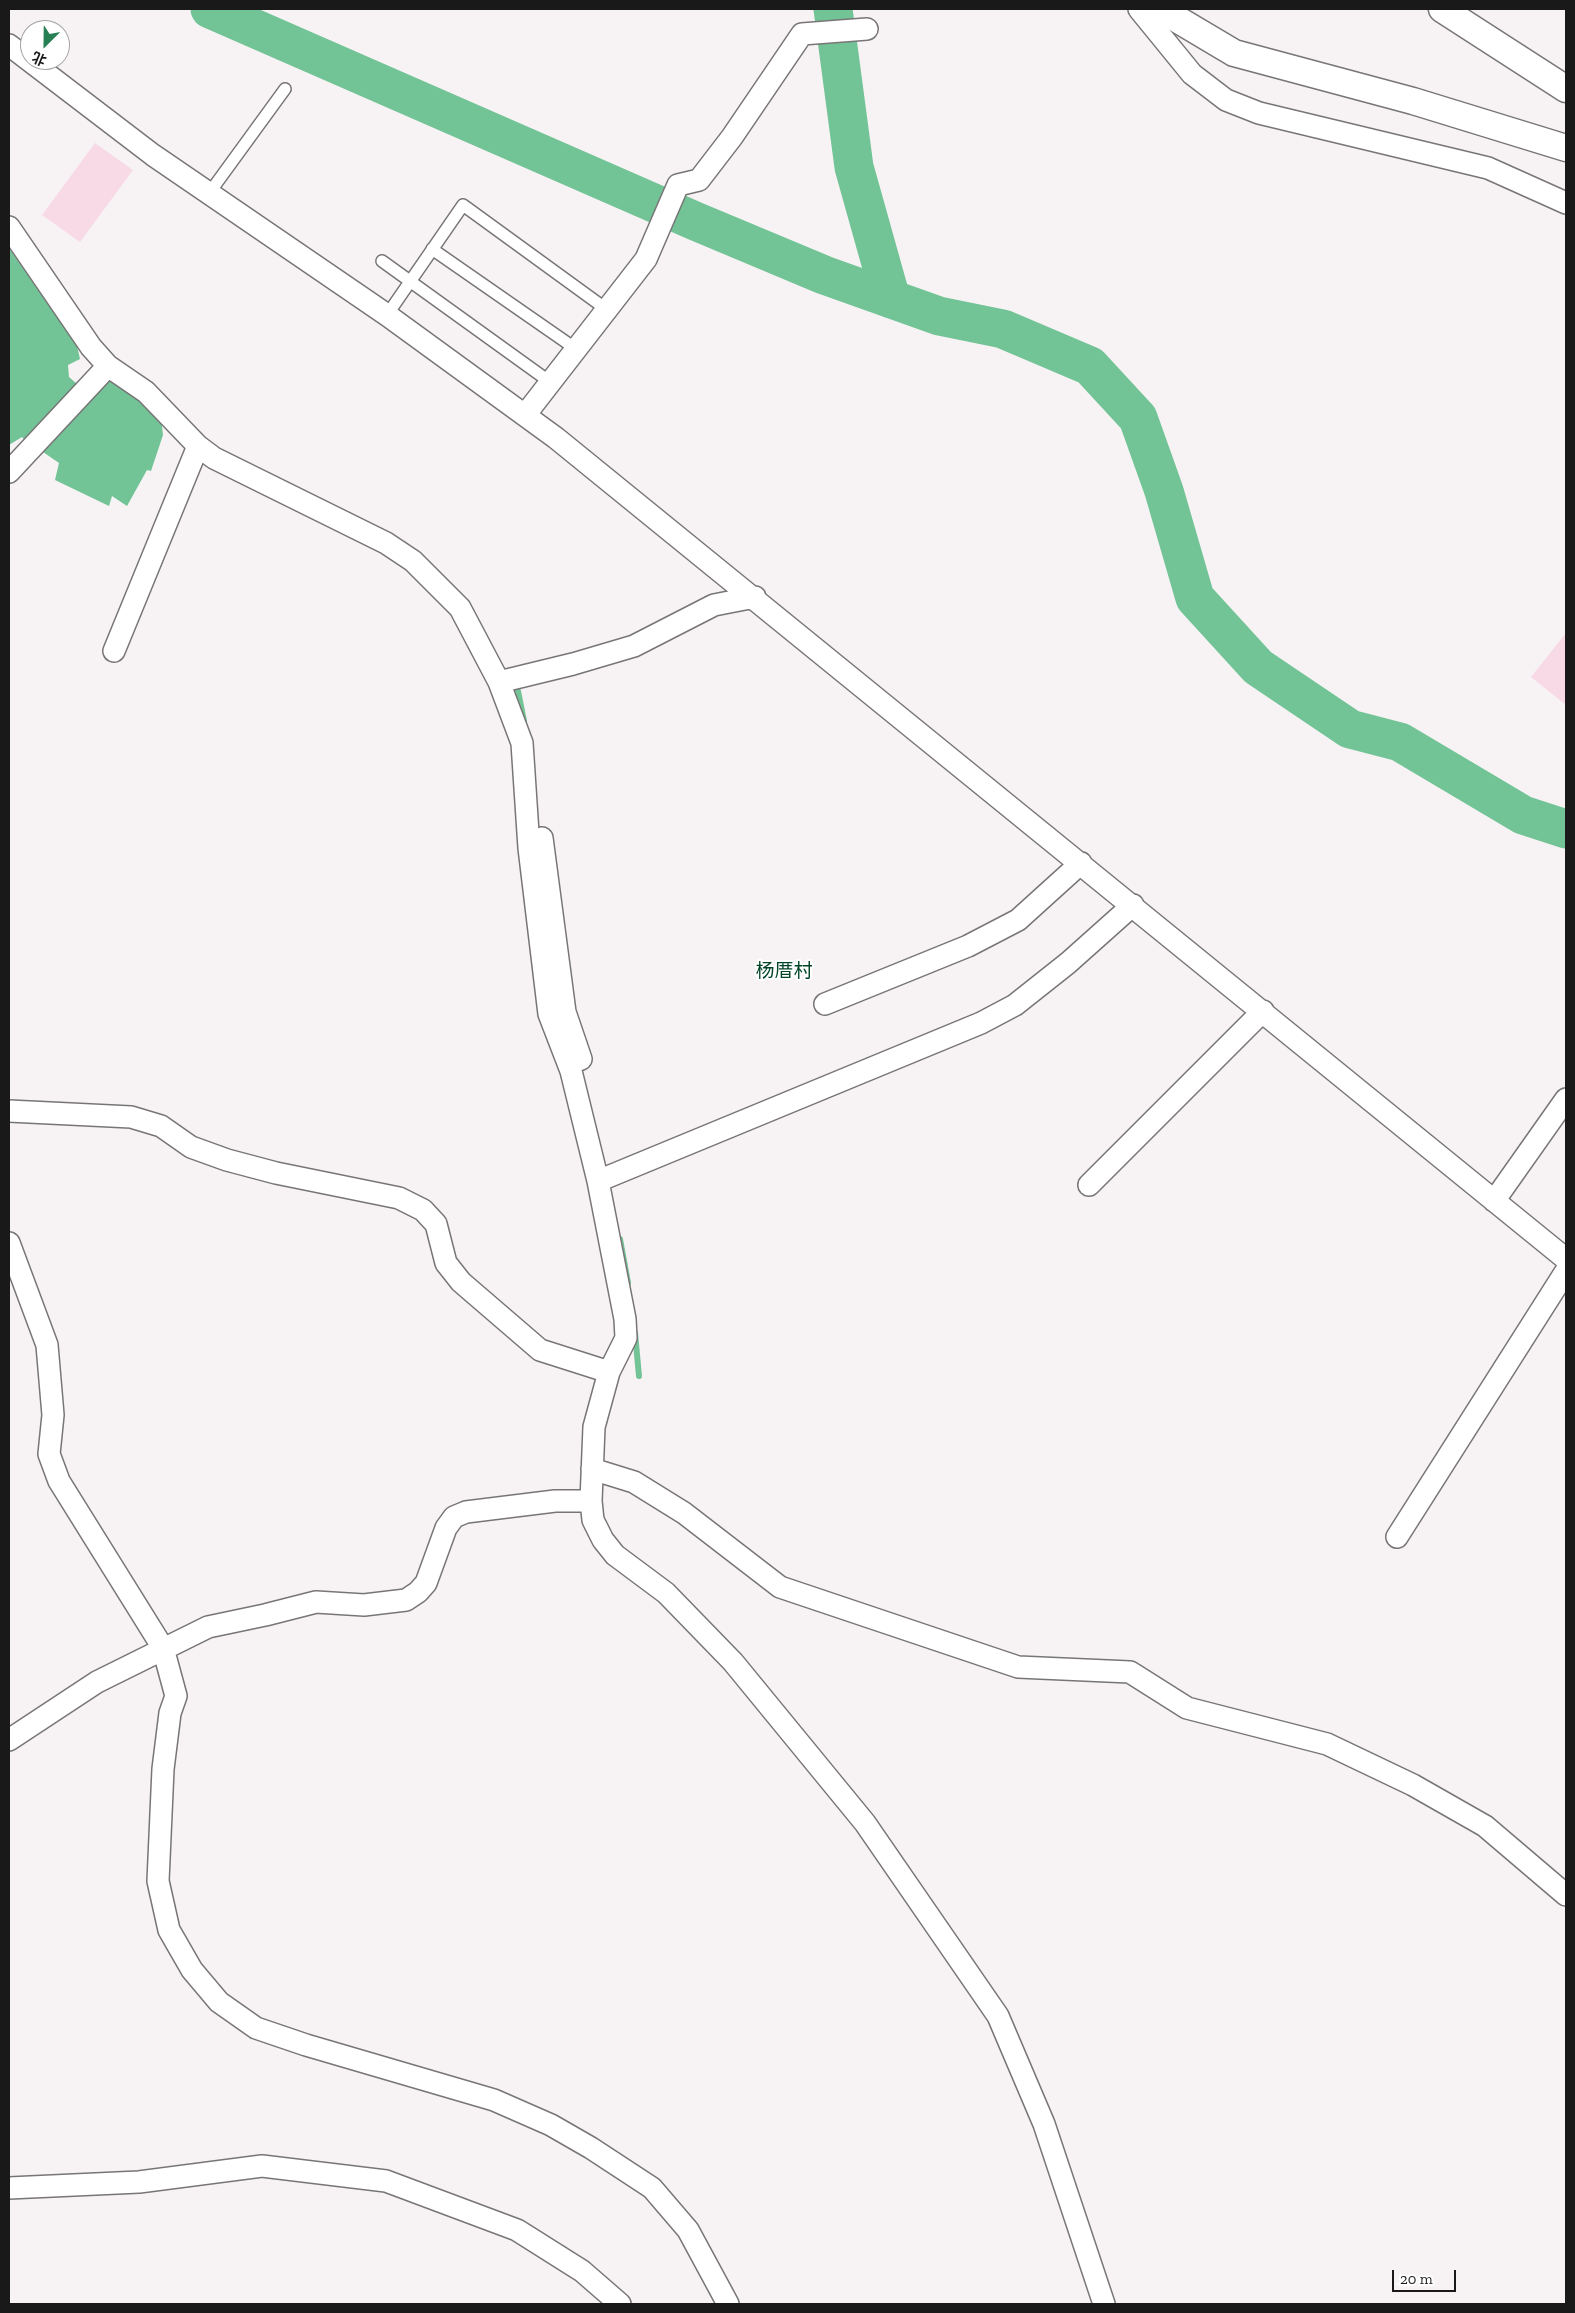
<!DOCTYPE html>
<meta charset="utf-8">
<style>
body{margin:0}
#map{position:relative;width:1575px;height:2313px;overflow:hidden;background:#f7f3f5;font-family:"Zilla Slab","Noto Sans SC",serif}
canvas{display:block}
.frame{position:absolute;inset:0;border:10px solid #1a191a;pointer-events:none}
.north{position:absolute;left:20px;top:20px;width:50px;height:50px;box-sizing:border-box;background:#fff;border:1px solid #a3a3a3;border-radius:50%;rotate:203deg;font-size:14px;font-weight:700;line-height:20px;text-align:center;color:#1a191a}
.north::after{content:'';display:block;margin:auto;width:18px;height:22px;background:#278054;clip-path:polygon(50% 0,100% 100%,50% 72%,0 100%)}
.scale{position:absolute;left:1392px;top:2270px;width:64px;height:22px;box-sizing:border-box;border:2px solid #1a191a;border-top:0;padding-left:6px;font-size:15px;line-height:18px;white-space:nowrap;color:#1a191a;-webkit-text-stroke:4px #fff;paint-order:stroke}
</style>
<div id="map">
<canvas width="1575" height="2313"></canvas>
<div class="frame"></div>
<div class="north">北</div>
<div class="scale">20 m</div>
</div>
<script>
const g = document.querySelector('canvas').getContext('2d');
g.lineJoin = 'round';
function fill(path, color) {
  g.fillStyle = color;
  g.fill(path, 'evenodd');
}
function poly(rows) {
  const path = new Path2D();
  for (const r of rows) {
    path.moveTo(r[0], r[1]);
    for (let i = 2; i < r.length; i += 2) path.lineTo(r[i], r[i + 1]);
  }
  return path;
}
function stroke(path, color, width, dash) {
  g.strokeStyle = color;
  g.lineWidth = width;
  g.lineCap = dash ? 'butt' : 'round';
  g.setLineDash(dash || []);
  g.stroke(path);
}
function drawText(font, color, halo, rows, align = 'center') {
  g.font = font + ' "Zilla Slab","Noto Sans SC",serif';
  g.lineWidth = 4;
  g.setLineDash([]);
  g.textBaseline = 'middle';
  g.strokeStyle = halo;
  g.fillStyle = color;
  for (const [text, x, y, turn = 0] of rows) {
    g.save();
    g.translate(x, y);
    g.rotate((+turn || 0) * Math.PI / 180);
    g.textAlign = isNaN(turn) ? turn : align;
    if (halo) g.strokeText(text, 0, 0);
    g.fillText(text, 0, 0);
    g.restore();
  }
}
fill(poly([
 [95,143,133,170,80,242,42,215],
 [1566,633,1566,705,1531,677]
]), '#f8d9e6');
fill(poly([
 [9,248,77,346,80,359,68,365,69,377,77,384,105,380,122,381,161,418,163,435,151,471,147,470,127,506,112,496,109,506,55,480,59,463,43,452,35,452,22,437,9,445]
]), '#72c395');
stroke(poly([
 [518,691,524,721],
 [620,1239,628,1283],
 [635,1333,639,1376]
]), '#72c395', 6);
stroke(poly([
 [210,9,695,221,824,275,939,316,1003,329,1090,366,1138,418,1164,491,1195,598,1258,667,1350,729,1400,742,1523,815,1566,829],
 [833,9,854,167,891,299]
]), '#72c395', 39);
const service = poly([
 [210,192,285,89],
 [432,249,576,349],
 [382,261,550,382],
 [387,315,463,205,606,309]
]);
const minor = poly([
 [1139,9,1192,74,1226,100,1259,113,1488,168,1566,203],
 [9,45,153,155,387,315,556,438,1566,1259],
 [9,227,91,347,108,366,146,392,198,446,214,458,386,543,413,561,460,608,499,682,522,743,529,848,549,1014,571,1071,598,1181,625,1319,626,1338,609,1372,594,1427,591,1501],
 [525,415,646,259,678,185,699,180,732,137,802,34,867,29],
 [9,472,108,366],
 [114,651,198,446],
 [499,682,573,664,634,646,714,605,755,597],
 [542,838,565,1012,581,1059,576,1061],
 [825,1004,968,946,1018,920,1081,863],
 [9,1111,131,1117,161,1126,191,1147,227,1160,276,1173,399,1198,423,1210,436,1224,446,1263,461,1282,540,1350,609,1372],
 [598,1181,981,1023,1015,1005,1068,963,1133,905],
 [1089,1185,1263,1011],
 [1494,1201,1566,1099],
 [9,1243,47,1345,53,1415,49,1454,59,1481,163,1648,176,1696,170,1713,163,1769,158,1881,169,1930,192,1970,219,2002,256,2028,306,2045,494,2100,551,2125,591,2148,652,2188,688,2230,728,2304],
 [592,1469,634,1482,684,1513,780,1587,1018,1667,1130,1672,1187,1708,1327,1744,1413,1785,1485,1826,1566,1895],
 [1397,1537,1566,1271],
 [9,1740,97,1682,208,1627,265,1615,316,1602,364,1605,406,1600,418,1592,426,1583,446,1528,454,1517,466,1512,555,1501,591,1501,593,1520,603,1540,615,1555,666,1593,733,1662,865,1823,998,2016,1044,2124,1104,2304],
 [9,2188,139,2182,262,2166,386,2181,517,2230,582,2271,620,2304]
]);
const tertiary = poly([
 [1160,9,1234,53,1413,101,1566,148],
 [1442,9,1566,89]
]);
stroke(service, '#787577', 14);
stroke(minor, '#787577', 24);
stroke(tertiary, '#787577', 29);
stroke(service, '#fff', 11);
stroke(minor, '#fff', 21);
stroke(tertiary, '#fff', 26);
drawText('19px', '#004427', '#fff', [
 ["杨厝村",784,972]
]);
</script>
